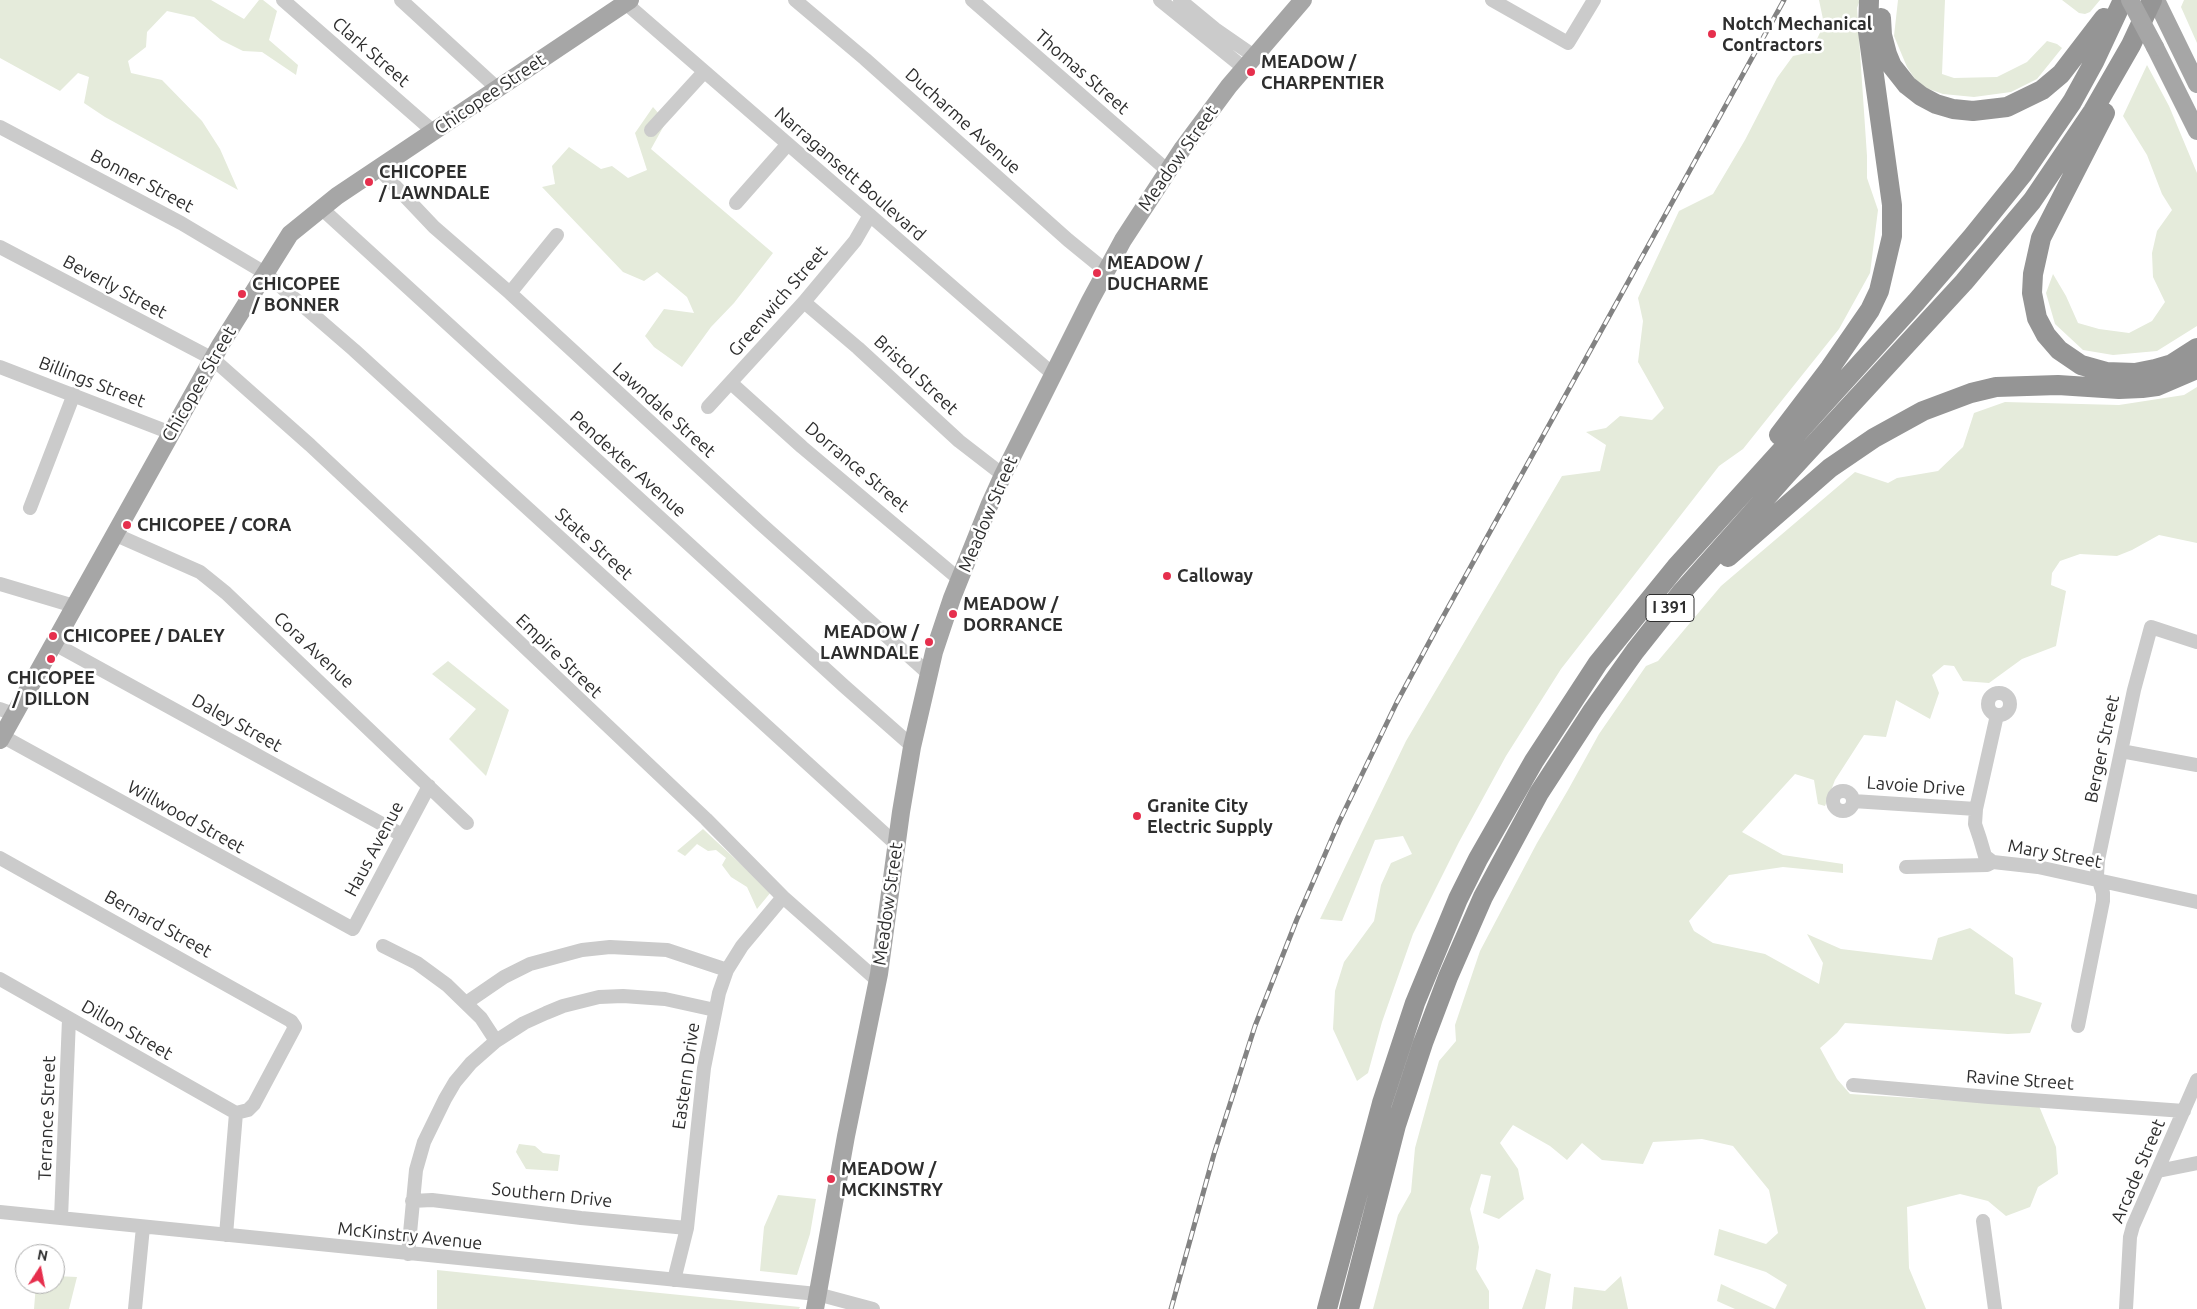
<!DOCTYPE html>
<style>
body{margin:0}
#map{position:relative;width:2197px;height:1309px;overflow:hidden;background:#fff;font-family:Ubuntu,sans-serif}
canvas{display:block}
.north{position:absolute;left:15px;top:1244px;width:50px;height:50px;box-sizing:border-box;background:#fff;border:1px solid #ababab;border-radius:50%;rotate:11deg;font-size:14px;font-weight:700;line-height:20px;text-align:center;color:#2e2e2e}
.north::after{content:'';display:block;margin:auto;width:18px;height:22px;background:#e62f4d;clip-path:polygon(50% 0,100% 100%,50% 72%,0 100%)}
</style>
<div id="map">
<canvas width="2197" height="1309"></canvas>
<div class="north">N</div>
</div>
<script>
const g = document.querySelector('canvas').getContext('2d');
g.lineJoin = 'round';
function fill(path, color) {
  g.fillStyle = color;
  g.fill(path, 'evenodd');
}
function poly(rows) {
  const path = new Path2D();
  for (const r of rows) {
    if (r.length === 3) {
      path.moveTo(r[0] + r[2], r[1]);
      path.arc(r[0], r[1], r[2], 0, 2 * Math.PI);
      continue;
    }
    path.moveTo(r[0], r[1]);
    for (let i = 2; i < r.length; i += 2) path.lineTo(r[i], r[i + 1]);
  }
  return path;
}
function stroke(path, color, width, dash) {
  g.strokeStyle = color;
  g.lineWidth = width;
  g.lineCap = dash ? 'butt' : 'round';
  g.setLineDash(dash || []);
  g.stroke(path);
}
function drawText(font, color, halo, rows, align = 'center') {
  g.font = font + ' Ubuntu,sans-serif';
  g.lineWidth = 5;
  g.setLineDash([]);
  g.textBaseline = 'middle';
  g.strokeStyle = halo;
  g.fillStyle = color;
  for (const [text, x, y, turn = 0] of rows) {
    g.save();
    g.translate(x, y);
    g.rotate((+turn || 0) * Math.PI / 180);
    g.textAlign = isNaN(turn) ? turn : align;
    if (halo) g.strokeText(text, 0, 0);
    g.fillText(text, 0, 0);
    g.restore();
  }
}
fill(poly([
 [0,0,211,0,244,19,259,0,263,0,277,11,269,40,298,65,296,75,262,52,243,51,221,40,194,17,167,11,147,32,146,47,128,61,131,73,162,80,202,121,220,149,238,190,105,117,84,103,89,77,78,73,60,91,0,58],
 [1819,0,1860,0,1857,8,1867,156,1867,178,1878,210,1870,273,1839,329,1743,449,1719,466,1561,669,1506,756,1459,842,1413,934,1382,1022,1368,1073,1357,1081,1333,1029,1335,991,1344,962,1374,921,1381,885,1391,863,1412,854,1403,836,1375,840,1342,921,1320,919,1406,741,1562,476,1600,471,1606,445,1586,432,1606,428,1620,416,1652,420,1664,408,1638,362,1643,321,1638,298,1679,211,1713,194,1745,140,1777,78,1793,56,1811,52,1824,24],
 [1898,0,1945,0,1942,74,1954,78,1997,77,2027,62,2047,41,2057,44,2062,48,2037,79,2011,92,1974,97,1943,94,1926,88,1915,79,1907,67,1894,36],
 [2062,0,2100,0,2090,12,2085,14,2079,13],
 [2184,0,2197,0,2197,43,2181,7],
 [2147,65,2169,106,2197,173,2197,326,2157,351,2113,355,2083,350,2055,324,2046,293,2053,274,2066,296,2078,323,2099,329,2129,333,2152,321,2165,302,2153,277,2152,253,2157,231,2172,210,2162,194,2147,155,2123,116],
 [653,107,666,122,651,149,773,253,734,303,711,327,682,367,654,347,645,336,664,309,694,313,687,297,657,272,644,281,623,272,542,187,555,184,552,166,569,147,601,169,612,166,628,178,647,170,635,133],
 [2197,387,2197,543,2159,535,2132,550,2117,556,2080,554,2060,561,2052,573,2051,585,2066,591,2056,646,2022,659,1989,683,1963,681,1954,666,1944,665,1932,675,1939,693,1930,719,1896,700,1886,737,1864,735,1835,780,1825,806,1818,804,1814,780,1795,774,1742,832,1783,855,1843,864,1843,873,1783,867,1729,875,1689,921,1694,931,1713,943,1765,954,1819,984,1823,963,1807,934,1841,949,1932,960,1938,938,1970,928,2013,958,2015,994,2042,1003,2030,1033,2008,1034,1845,1023,1837,1033,1820,1048,1837,1079,1850,1094,2039,1106,2056,1147,2058,1174,2038,1187,2030,1207,2006,1216,1988,1201,1960,1194,1907,1207,1909,1268,1926,1309,1735,1309,1717,1301,1721,1284,1775,1309,1787,1285,1766,1272,1714,1255,1719,1229,1766,1244,1778,1233,1769,1190,1733,1146,1702,1139,1653,1142,1643,1164,1602,1160,1582,1143,1567,1160,1550,1146,1513,1125,1500,1143,1518,1169,1524,1199,1499,1219,1483,1213,1491,1176,1481,1174,1470,1209,1479,1247,1476,1269,1489,1291,1489,1309,1373,1309,1398,1215,1411,1192,1415,1148,1439,1061,1456,1041,1455,1025,1480,951,1537,843,1568,790,1599,734,1646,666,1658,661,1721,586,1855,472,1888,483,1897,478,1938,471,1963,447,1974,413,2005,402,2119,405,2184,395],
 [448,661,509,710,486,776,449,739,476,709,432,674],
 [703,829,771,892,757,909,747,887,731,877,722,865,726,858,716,850,708,851,697,844,685,856,677,851],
 [519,1144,535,1146,543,1153,560,1155,558,1171,526,1169,516,1152],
 [778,1195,816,1199,810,1234,797,1275,760,1271,764,1227],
 [1536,1269,1551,1274,1545,1309,1522,1309],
 [437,1270,620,1289,800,1307,799,1309,437,1309],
 [55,1276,77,1277,69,1309,34,1309,36,1284,55,1284],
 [1621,1276,1628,1309,1572,1309,1574,1287,1605,1291]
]), '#e5ebdb');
stroke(poly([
 [283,0,434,132],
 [401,0,498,89],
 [622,0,1054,375],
 [795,0,865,59,1068,240,1106,271],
 [972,0,1168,171],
 [1160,0,1244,68],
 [1180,0,1215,29,1254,56],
 [1492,0,1568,43,1594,0],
 [0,127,181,223,265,273,354,350,897,845],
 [651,130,704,72],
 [379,169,434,227,510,293,760,523,929,674],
 [736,203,788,144],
 [321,208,844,686,912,746],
 [0,247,213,359,310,445,419,547,706,819,783,897,878,981],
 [510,293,557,235],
 [804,302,858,348,959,441,1003,475],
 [0,367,171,433],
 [731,383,802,447,960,580],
 [708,407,804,302,855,241,870,215],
 [30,508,74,394],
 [114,534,200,572,226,593,467,823],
 [0,584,74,606],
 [53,643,402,835],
 [1999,704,11],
 [0,709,14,714],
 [2,736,353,929,429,786],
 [2121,751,2197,765],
 [1843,801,10],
 [1853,801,1976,809],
 [0,858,291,1021,295,1027,254,1104,248,1110,236,1113,226,1235],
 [1993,862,1985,856,1980,839,1975,824,1976,809,1997,715],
 [1906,867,1987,865,1993,862,2038,867,2197,902],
 [383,946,417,963,447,985,481,1018,496,1041],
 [0,979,236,1113],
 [466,1003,504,977,530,964,582,950,610,947,667,950,727,970],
 [2078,1026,2103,901,2103,893,2097,875,2098,860,2134,690,2151,627,2197,642],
 [1853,1085,1989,1097,2184,1111],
 [2158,1171,2197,1163],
 [412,1201,432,1200,581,1218,687,1228],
 [0,1212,817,1294,873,1309],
 [61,1218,69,1019],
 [1983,1221,1995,1309],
 [408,1254,416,1170,424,1142,445,1099,455,1082,471,1063,496,1041,524,1023,546,1013,563,1006,599,997,623,996,665,999,715,1010],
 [674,1280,687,1228,704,1068,719,993,727,970,742,946,783,897],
 [135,1309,143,1227],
 [2126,1309,2130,1237,2133,1226,2197,1080]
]), '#cbcbcb', 14);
stroke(poly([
 [2156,0,2197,84],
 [2155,47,2197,131],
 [0,740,221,344,290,234,337,196,630,0],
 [815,1309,846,1136,879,974,901,812,912,747,934,652,952,598,989,506,1003,475,1090,301,1123,240,1183,148,1229,86,1303,0]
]), '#a6a6a6', 18);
stroke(poly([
 [1881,18,1882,35,1887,54,1892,66,1907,85,1921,96,1936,104,1953,109,1973,111,2007,107,2042,90,2061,74,2104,18],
 [2105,113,2041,238,2033,274,2032,293,2037,318,2046,335,2059,350,2081,365,2106,372,2135,373,2155,369,2172,364,2197,348],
 [1779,435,1830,368,1870,310,1879,291,1892,236,1892,205,1868,32,1869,0],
 [1728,557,1830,468,1874,438,1923,411,1971,393,1996,387,2058,385,2119,389,2142,388,2157,386,2197,369],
 [1327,1309,1382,1103,1415,1003,1458,899,1478,859,1534,761,1598,663,1676,567,1916,302,1972,237,2022,175,2072,102,2094,62,2123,0],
 [1349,1309,1396,1125,1423,1043,1448,977,1483,897,1539,793,1593,710,1635,651,1681,593,1786,475,1964,282,2032,201,2093,111,2131,45,2152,0]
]), '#959595', 20);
const rail = poly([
 [1171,1309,1214,1154,1255,1026,1297,919,1339,822,1397,702,1439,624,1784,0]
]);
stroke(rail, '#838383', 5);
stroke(rail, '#fff', 3, [9]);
stroke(poly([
 [2130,0,2155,47]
]), '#a6a6a6', 18);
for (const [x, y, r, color] of [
 [1712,34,5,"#e62f4d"],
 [1251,72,5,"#e62f4d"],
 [369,182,5,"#e62f4d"],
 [1097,273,5,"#e62f4d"],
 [242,294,5,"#e62f4d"],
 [127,525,5,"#e62f4d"],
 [1167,576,5,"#e62f4d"],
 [953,614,5,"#e62f4d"],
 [53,636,5,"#e62f4d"],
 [929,642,5,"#e62f4d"],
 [51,659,5,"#e62f4d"],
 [1137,816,5,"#e62f4d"],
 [831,1179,5,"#e62f4d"]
]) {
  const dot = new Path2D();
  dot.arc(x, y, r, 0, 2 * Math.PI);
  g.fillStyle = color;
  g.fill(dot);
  stroke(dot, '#fff', 2);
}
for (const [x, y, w] of [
 [1670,608,48]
]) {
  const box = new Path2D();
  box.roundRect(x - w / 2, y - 13.5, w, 27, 4);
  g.fillStyle = '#fff';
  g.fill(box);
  stroke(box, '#2e2e2e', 1);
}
drawText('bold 16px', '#2e2e2e', null, [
 ["I 391",1670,608]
]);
drawText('bold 18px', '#2e2e2e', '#fff', [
 ["Notch Mechanical",1722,24],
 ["Contractors",1722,45],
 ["MEADOW /",1261,62],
 ["CHARPENTIER",1261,83],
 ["CHICOPEE",379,172],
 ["/ LAWNDALE",379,193],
 ["MEADOW /",1107,263],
 ["DUCHARME",1107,284],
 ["CHICOPEE",252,284],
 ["/ BONNER",252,305],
 ["CHICOPEE / CORA",137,525],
 ["Calloway",1177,576],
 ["MEADOW /",963,604],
 ["DORRANCE",963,625],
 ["MEADOW /",919,632,"right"],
 ["LAWNDALE",919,653,"right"],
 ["CHICOPEE / DALEY",63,636],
 ["CHICOPEE",51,678,"center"],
 ["/ DILLON",51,699,"center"],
 ["Granite City",1147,806],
 ["Electric Supply",1147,827],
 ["MEADOW /",841,1169],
 ["MCKINSTRY",841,1190]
], 'left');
drawText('18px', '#2e2e2e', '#fff', [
 ["Clark Street",371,52,41],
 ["Thomas Street",1082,72,41],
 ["Chicopee Street",490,94,-34],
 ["Ducharme Avenue",963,121,42],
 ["Meadow Street",1178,158,-55],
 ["Narragansett Boulevard",850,174,41],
 ["Bonner Street",142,181,28],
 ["Beverly Street",115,287,28],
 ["Greenwich Street",778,301,-49],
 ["Bristol Street",916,375,43],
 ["Billings Street",92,382,21],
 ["Chicopee Street",199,384,-60],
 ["Lawndale Street",664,410,42],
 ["Pendexter Avenue",628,464,42],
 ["Dorrance Street",857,467,40],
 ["Meadow Street",988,514,-67],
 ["State Street",594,544,42],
 ["Cora Avenue",314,650,43],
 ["Empire Street",559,656,44],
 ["Daley Street",237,723,29],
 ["Berger Street",2102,749,-78],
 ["Lavoie Drive",1916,786,4],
 ["Willwood Street",186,817,29],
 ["Haus Avenue",374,849,-62],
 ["Mary Street",2055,854,10],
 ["Meadow Street",888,904,-82],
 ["Bernard Street",158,924,29],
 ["Dillon Street",127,1030,30],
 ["Eastern Drive",686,1076,-82],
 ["Ravine Street",2020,1080,4],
 ["Terrance Street",47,1118,-88],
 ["Arcade Street",2138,1171,-67],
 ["Southern Drive",552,1195,6],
 ["McKinstry Avenue",410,1236,6]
]);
</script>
